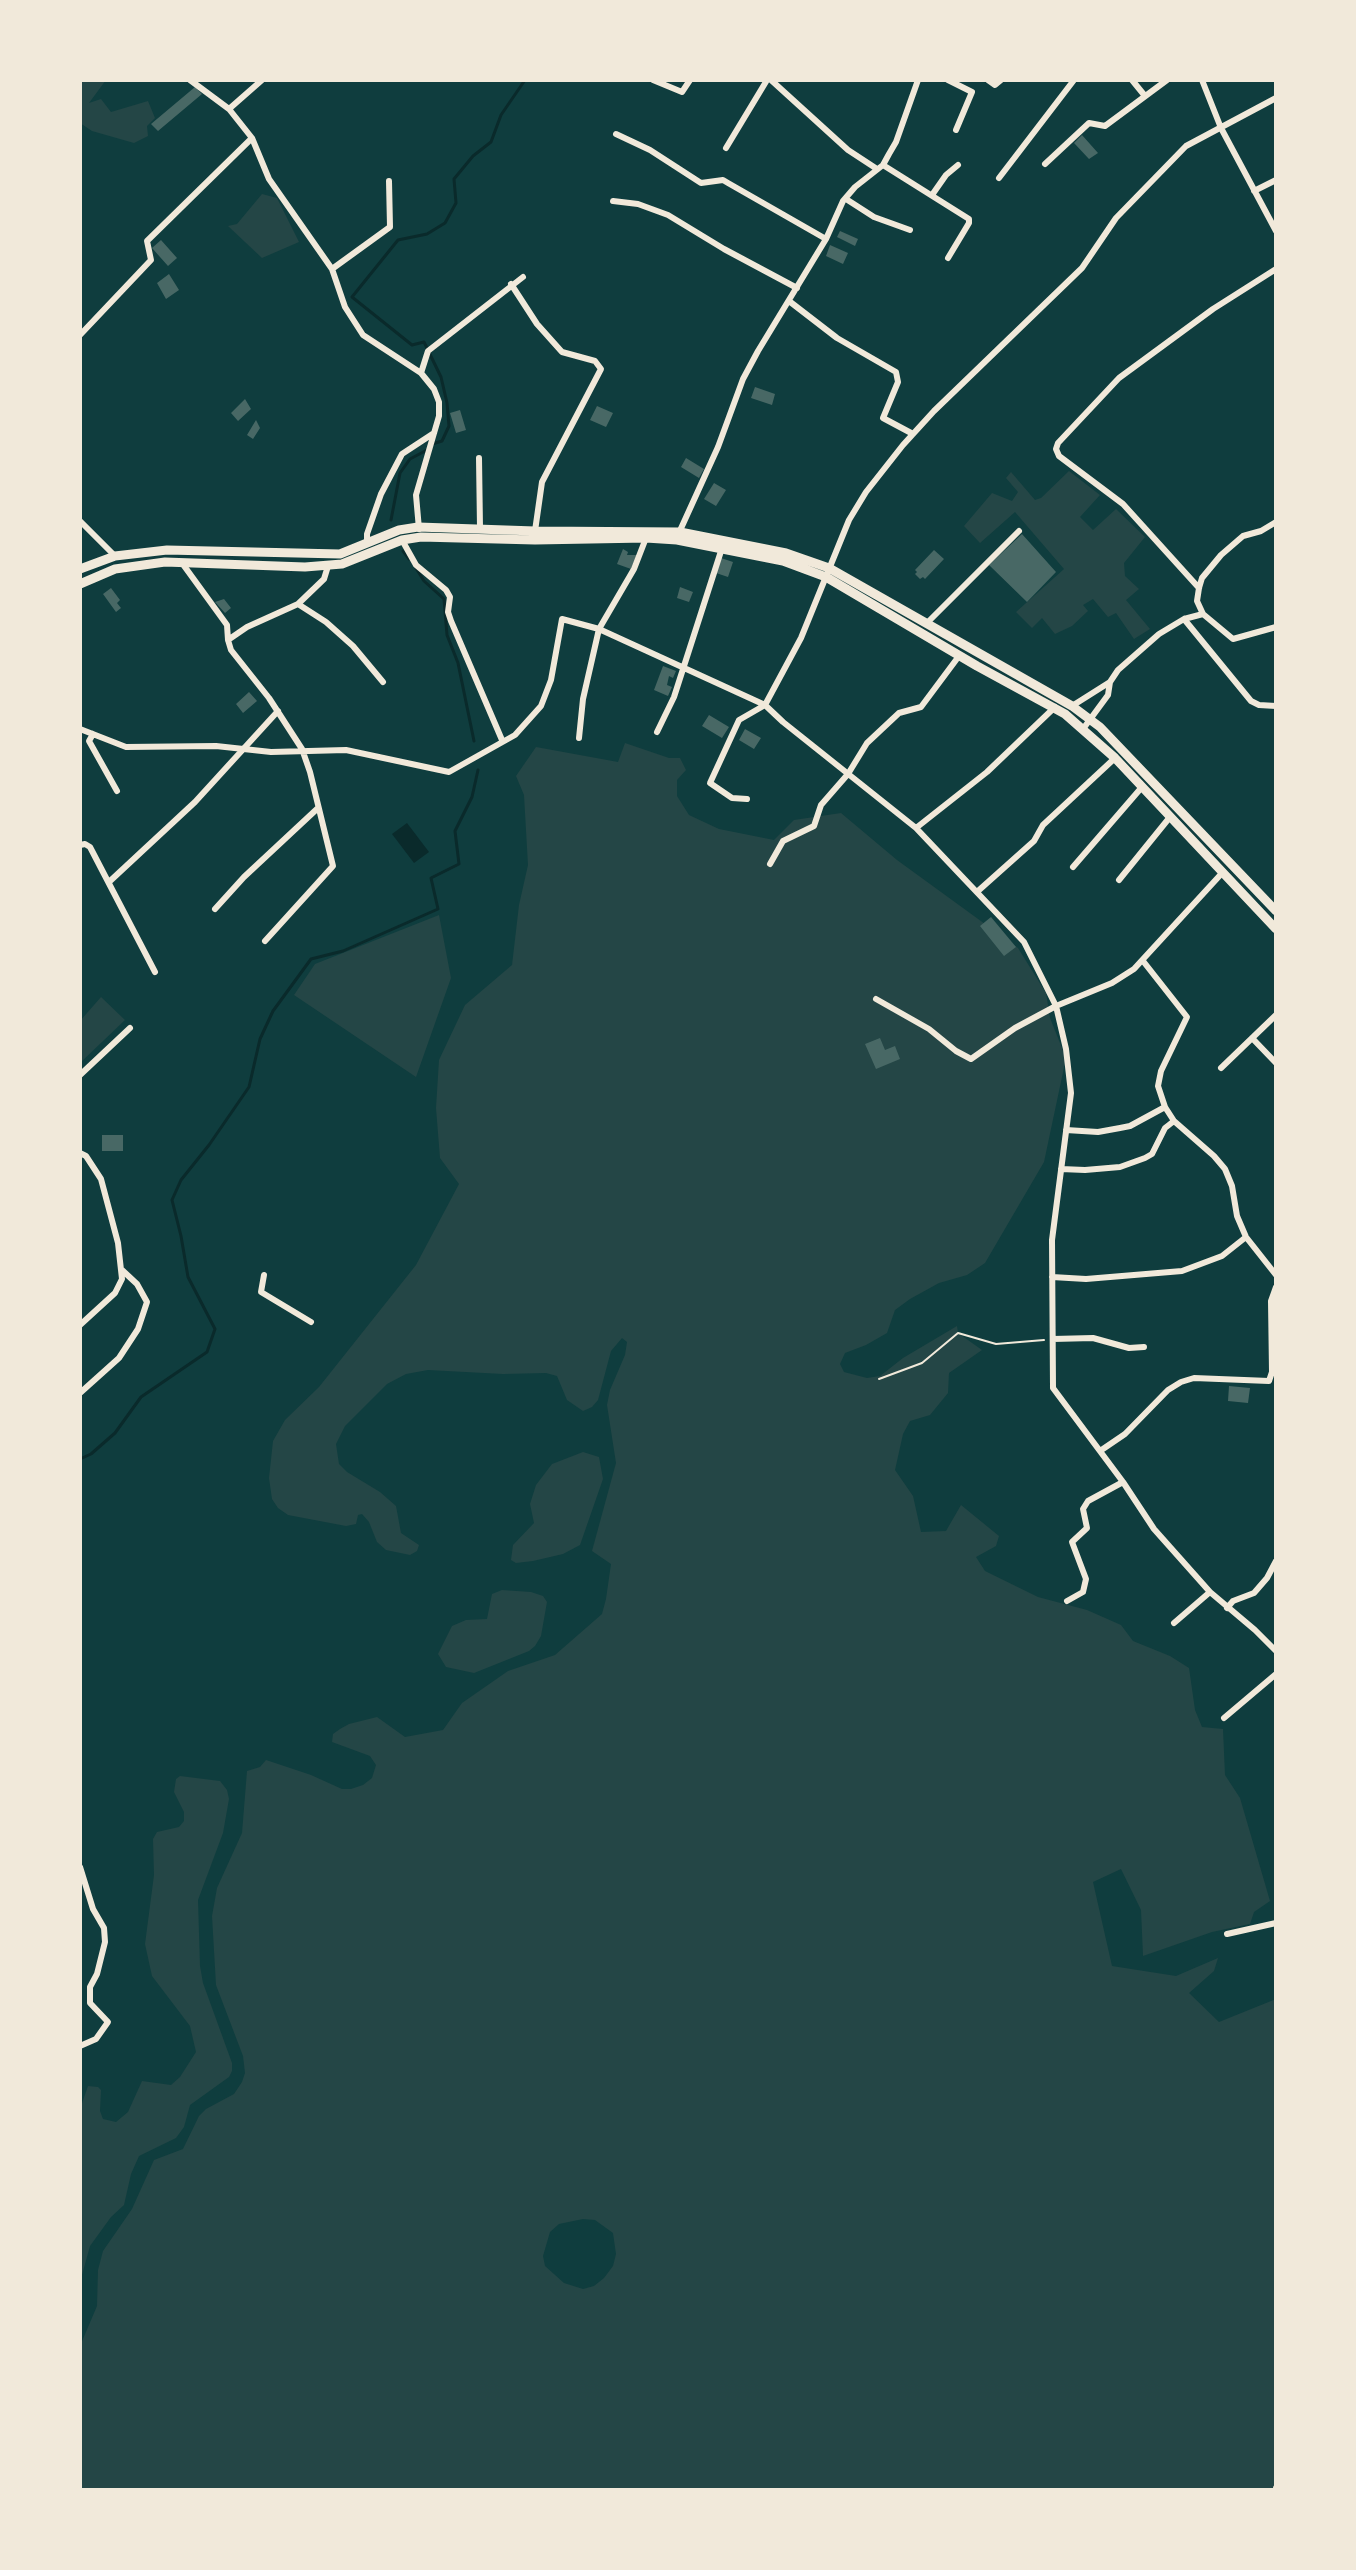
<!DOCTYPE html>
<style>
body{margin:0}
#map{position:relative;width:1356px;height:2570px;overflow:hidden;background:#0f3d3e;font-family:"PT Sans Narrow",sans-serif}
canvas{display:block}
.frame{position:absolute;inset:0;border:82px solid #f1e9da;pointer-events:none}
</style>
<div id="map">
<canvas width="1356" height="2570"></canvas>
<div class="frame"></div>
</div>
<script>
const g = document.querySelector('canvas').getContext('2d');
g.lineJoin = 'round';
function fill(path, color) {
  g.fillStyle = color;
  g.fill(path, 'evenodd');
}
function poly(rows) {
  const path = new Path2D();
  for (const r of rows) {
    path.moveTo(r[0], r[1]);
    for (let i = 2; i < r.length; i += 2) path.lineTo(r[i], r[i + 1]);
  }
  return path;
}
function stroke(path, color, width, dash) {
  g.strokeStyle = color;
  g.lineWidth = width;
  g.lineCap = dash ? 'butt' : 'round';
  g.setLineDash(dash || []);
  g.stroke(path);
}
fill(poly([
 [80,80,106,80,89,103,101,99,111,112,148,101,155,118,147,126,148,136,134,143,92,131,80,123],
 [262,194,277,198,299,242,262,258,228,226,237,224],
 [1069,471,1100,495,1080,517,1093,530,1116,509,1145,537,1124,563,1125,576,1139,589,1126,600,1150,629,1134,639,1116,613,1108,617,1093,599,1083,605,1088,611,1072,626,1055,634,1042,618,1032,628,1016,612,1064,569,1015,512,980,543,964,526,992,493,1012,501,1018,492,1006,478,1011,472,1035,500,1041,498],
 [625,743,669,758,680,758,686,770,677,780,677,796,689,815,719,829,774,840,794,820,841,813,897,860,1018,948,1046,993,1050,1018,1066,1058,1044,1162,985,1263,967,1275,939,1283,910,1299,895,1310,887,1333,866,1345,845,1353,840,1364,844,1372,867,1378,880,1376,903,1358,957,1326,958,1333,982,1350,949,1373,948,1393,930,1415,910,1421,903,1434,895,1470,913,1496,921,1532,946,1531,961,1505,999,1536,996,1546,976,1557,985,1571,1038,1597,1087,1610,1121,1625,1133,1641,1170,1656,1189,1668,1195,1710,1202,1727,1223,1729,1225,1775,1240,1798,1270,1901,1254,1912,1250,1924,1212,1932,1143,1956,1141,1910,1121,1869,1093,1882,1112,1966,1176,1976,1218,1958,1214,1971,1189,1993,1219,2022,1276,1999,1276,2490,80,2490,80,2346,97,2306,98,2270,103,2251,132,2209,154,2160,183,2149,199,2116,206,2109,234,2094,242,2082,245,2073,243,2056,216,1985,212,1916,217,1888,242,1833,247,1771,260,1767,266,1760,311,1775,342,1789,351,1789,363,1785,372,1778,376,1765,370,1756,332,1742,333,1734,340,1729,349,1724,377,1717,405,1737,443,1730,462,1703,508,1671,555,1655,602,1614,606,1599,611,1564,592,1551,616,1463,607,1405,610,1390,625,1355,627,1342,622,1338,611,1351,598,1400,592,1407,583,1411,567,1400,557,1376,546,1373,503,1374,428,1370,406,1374,387,1384,345,1426,336,1444,339,1464,347,1472,380,1492,396,1506,401,1533,419,1545,417,1551,410,1555,386,1550,377,1542,369,1522,362,1514,358,1515,356,1524,346,1526,288,1515,278,1508,272,1499,269,1478,273,1441,285,1420,319,1387,416,1265,459,1184,440,1158,436,1108,439,1060,465,1005,512,965,519,905,528,865,524,795,516,776,536,747,618,762],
 [583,2219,595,2220,613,2233,616,2254,613,2266,604,2278,594,2286,583,2289,564,2283,545,2266,543,2256,550,2232,559,2224],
 [439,915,451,978,416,1077,294,995,315,964],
 [101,997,125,1020,80,1063,80,1021],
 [583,1452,599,1457,603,1479,580,1545,563,1554,533,1561,516,1563,511,1560,513,1545,534,1523,530,1504,536,1485,552,1464],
 [502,1590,531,1592,543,1596,547,1602,541,1636,535,1646,529,1651,474,1673,446,1667,438,1654,452,1626,466,1620,487,1619,492,1594],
 [180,1776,220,1781,227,1790,229,1799,223,1833,198,1900,200,1966,203,1983,232,2063,232,2071,229,2077,190,2105,184,2127,176,2138,139,2156,131,2174,124,2205,111,2217,90,2246,80,2282,80,2109,88,2086,98,2087,101,2090,100,2111,103,2119,116,2122,128,2112,142,2081,171,2085,180,2077,196,2052,190,2026,152,1976,145,1944,154,1875,153,1839,157,1832,179,1827,184,1821,184,1812,174,1792,176,1779]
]), '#244646');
fill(poly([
 [407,823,429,852,414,863,392,834]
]), '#0a2a2b');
stroke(poly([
 [432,444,442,441,449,426,447,403,441,377,424,342,412,345,352,297,398,240,427,234,445,223,456,203,454,179,473,156,491,142,501,115,525,80],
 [391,520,400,473,410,459,427,450],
 [403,551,409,559],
 [416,568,424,581,444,599,447,635,458,663,474,741],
 [80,1459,91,1454,115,1433,141,1397,207,1352,215,1329,188,1277,181,1236,172,1200,181,1180,209,1145,249,1087,260,1039,273,1011,311,959,343,951,438,909,431,878,459,864,455,831,472,797,478,770]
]), '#0a2a2b', 3);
fill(poly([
 [195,87,202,94,158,131,151,124],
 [1082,135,1098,153,1089,159,1074,143],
 [840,231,858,239,855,246,837,237],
 [161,240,177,258,168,266,152,248],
 [830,245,848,253,843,264,826,256],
 [169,274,179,290,166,299,157,283],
 [755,387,775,394,772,405,751,398],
 [245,399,251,409,238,421,231,413],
 [597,406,613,413,606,427,590,420],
 [460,410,466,430,456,433,450,413],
 [256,420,260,428,253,439,247,435],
 [686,458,704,469,699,478,681,467],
 [714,483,726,490,716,506,704,499],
 [1022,534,1056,572,1027,602,989,565],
 [623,549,628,552,627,555,637,555,631,569,617,564],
 [934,550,944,559,925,579,923,577,920,579,915,574,917,572,915,570],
 [721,558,733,562,728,577,716,573],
 [680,587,693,592,689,602,677,598],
 [111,588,120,600,117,603,121,608,116,612,103,594],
 [224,599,231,608,225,613,215,602],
 [663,666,676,671,673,678,669,676,667,685,672,687,668,696,654,690],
 [249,692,257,701,243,713,236,704],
 [709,715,729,727,722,738,702,726],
 [745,729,761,738,754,749,739,740],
 [991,917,1016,947,1004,956,980,926],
 [880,1038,885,1050,895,1046,900,1059,876,1069,865,1044],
 [102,1135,123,1135,123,1151,102,1151],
 [1229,1386,1250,1388,1248,1403,1228,1401]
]), '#486865');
stroke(poly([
 [879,1379,922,1363,958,1333,996,1344,1044,1340]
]), '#f1e9da', 2);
stroke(poly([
 [190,80,229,109,252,138,269,179,332,269,345,307,363,335,421,373,434,389,439,402,439,416,416,495,419,529],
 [653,80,682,92,690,80],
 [771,80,848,150,877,169],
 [948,80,972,92,956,130],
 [988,80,995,85,1001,80],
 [1132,80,1145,96],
 [1202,80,1221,128,1276,231],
 [229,109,262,80],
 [616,134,650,150,701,183,723,180,728,183,826,239],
 [726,148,767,80],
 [1045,164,1089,123,1105,126,1167,80],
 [883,165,969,219,969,223,948,258],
 [999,178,1074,80],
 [1254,191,1276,180],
 [932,195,946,175,958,165],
 [846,199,874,217,910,230],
 [613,201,638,204,668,215,724,249,797,288],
 [332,269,390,227,389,181],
 [511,284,537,324,562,352,595,361,601,369,542,482,535,531],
 [789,301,837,338,896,372,898,382,883,418,913,434],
 [80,335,151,260,147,241,252,138],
 [421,373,428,351,523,277],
 [479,458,480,528],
 [80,521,115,556],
 [678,535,718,447,743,379,758,351,826,239,843,201,855,187,883,165,889,154,896,142,918,80],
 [402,540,416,565,446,590,450,597,448,612,451,621,502,740],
 [367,544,367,534,381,494,402,454,434,433],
 [182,563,227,625,228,640,247,627,298,604,324,579,328,566],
 [1199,588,1123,504,1059,456,1056,449,1058,443,1119,378,1213,309,1276,269],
 [298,604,326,622,353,646,383,682],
 [1203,614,1233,639,1276,627],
 [1184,619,1251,701,1259,705,1276,706],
 [927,623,1019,531],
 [228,640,231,650,269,698,302,749,310,772,333,866,265,941],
 [1072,706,1110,682,1118,670,1159,634,1184,619,1203,614,1197,601,1199,588,1202,578,1221,555,1243,536,1261,531,1276,522],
 [80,729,126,747,216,746,271,752,346,750,449,772,515,735,541,706,551,680,562,619,599,629,634,569,646,538],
 [1083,729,1108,695,1110,682],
 [657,732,674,697,722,548],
 [93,734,89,741,117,791],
 [579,738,583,699,599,629,765,705,783,722,916,828,1024,942,1056,1006,1066,1049,1071,1093,1052,1240,1053,1388,1123,1482,1154,1529,1210,1592,1255,1630,1276,1651],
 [747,799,732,798,710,783,739,720,765,705,801,638,849,520,866,492,903,445,934,411,1082,268,1116,218,1186,146,1276,98],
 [916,828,987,772,1055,707],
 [80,845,85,844,90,847,155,972],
 [770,864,783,841,814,826,821,805,848,774,867,743,899,713,921,707,959,656],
 [1073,867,1142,787],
 [1119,880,1170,817],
 [109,882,195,802,278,711],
 [978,891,1034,841,1043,825,1115,758],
 [215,909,244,877,318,808],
 [1143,961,1187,1017,1161,1071,1158,1086,1165,1107,1174,1121,1214,1156,1225,1169,1232,1186,1237,1216,1246,1237,1276,1275],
 [876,999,929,1029,956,1051,971,1059,1015,1028,1056,1006,1112,983,1134,969,1223,872],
 [1252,1038,1276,1063],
 [1221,1068,1276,1015],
 [80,1075,130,1028],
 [1066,1130,1098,1132,1120,1128,1130,1126,1165,1107],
 [80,1153,86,1156,101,1179,118,1243,122,1279,115,1293,80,1325],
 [1061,1169,1085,1170,1120,1167,1145,1158,1152,1154,1165,1128,1174,1121],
 [264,1275,261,1292,311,1322],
 [1052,1277,1086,1279,1182,1271,1222,1256,1246,1237],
 [1053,1339,1093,1338,1129,1348,1144,1347],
 [80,1393,119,1358,138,1329,147,1302,137,1284,122,1270],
 [1100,1451,1125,1434,1168,1390,1181,1382,1194,1378,1269,1381,1272,1372,1271,1301,1276,1287],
 [1067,1601,1083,1592,1086,1579,1072,1542,1087,1528,1083,1509,1088,1501,1123,1482],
 [1227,1608,1233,1601,1254,1593,1267,1578,1276,1561],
 [1174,1623,1210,1592],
 [1224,1718,1276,1674],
 [80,1867,93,1909,104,1928,105,1942,97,1974,90,1987,90,2003,108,2022,96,2039,80,2046],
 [1227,1934,1276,1923],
 [1276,2490,1276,2488]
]), '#f1e9da', 6);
stroke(poly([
 [80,569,115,556,167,550,340,554,399,530,418,527,535,531,680,532,786,553,829,568,1072,706,1100,727,1276,911],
 [80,584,115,569,165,562,305,567,342,564,402,540,421,537,535,540,646,538,677,540,783,561,826,577,977,666,1065,714,1115,758,1276,929]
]), '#f1e9da', 9);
</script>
